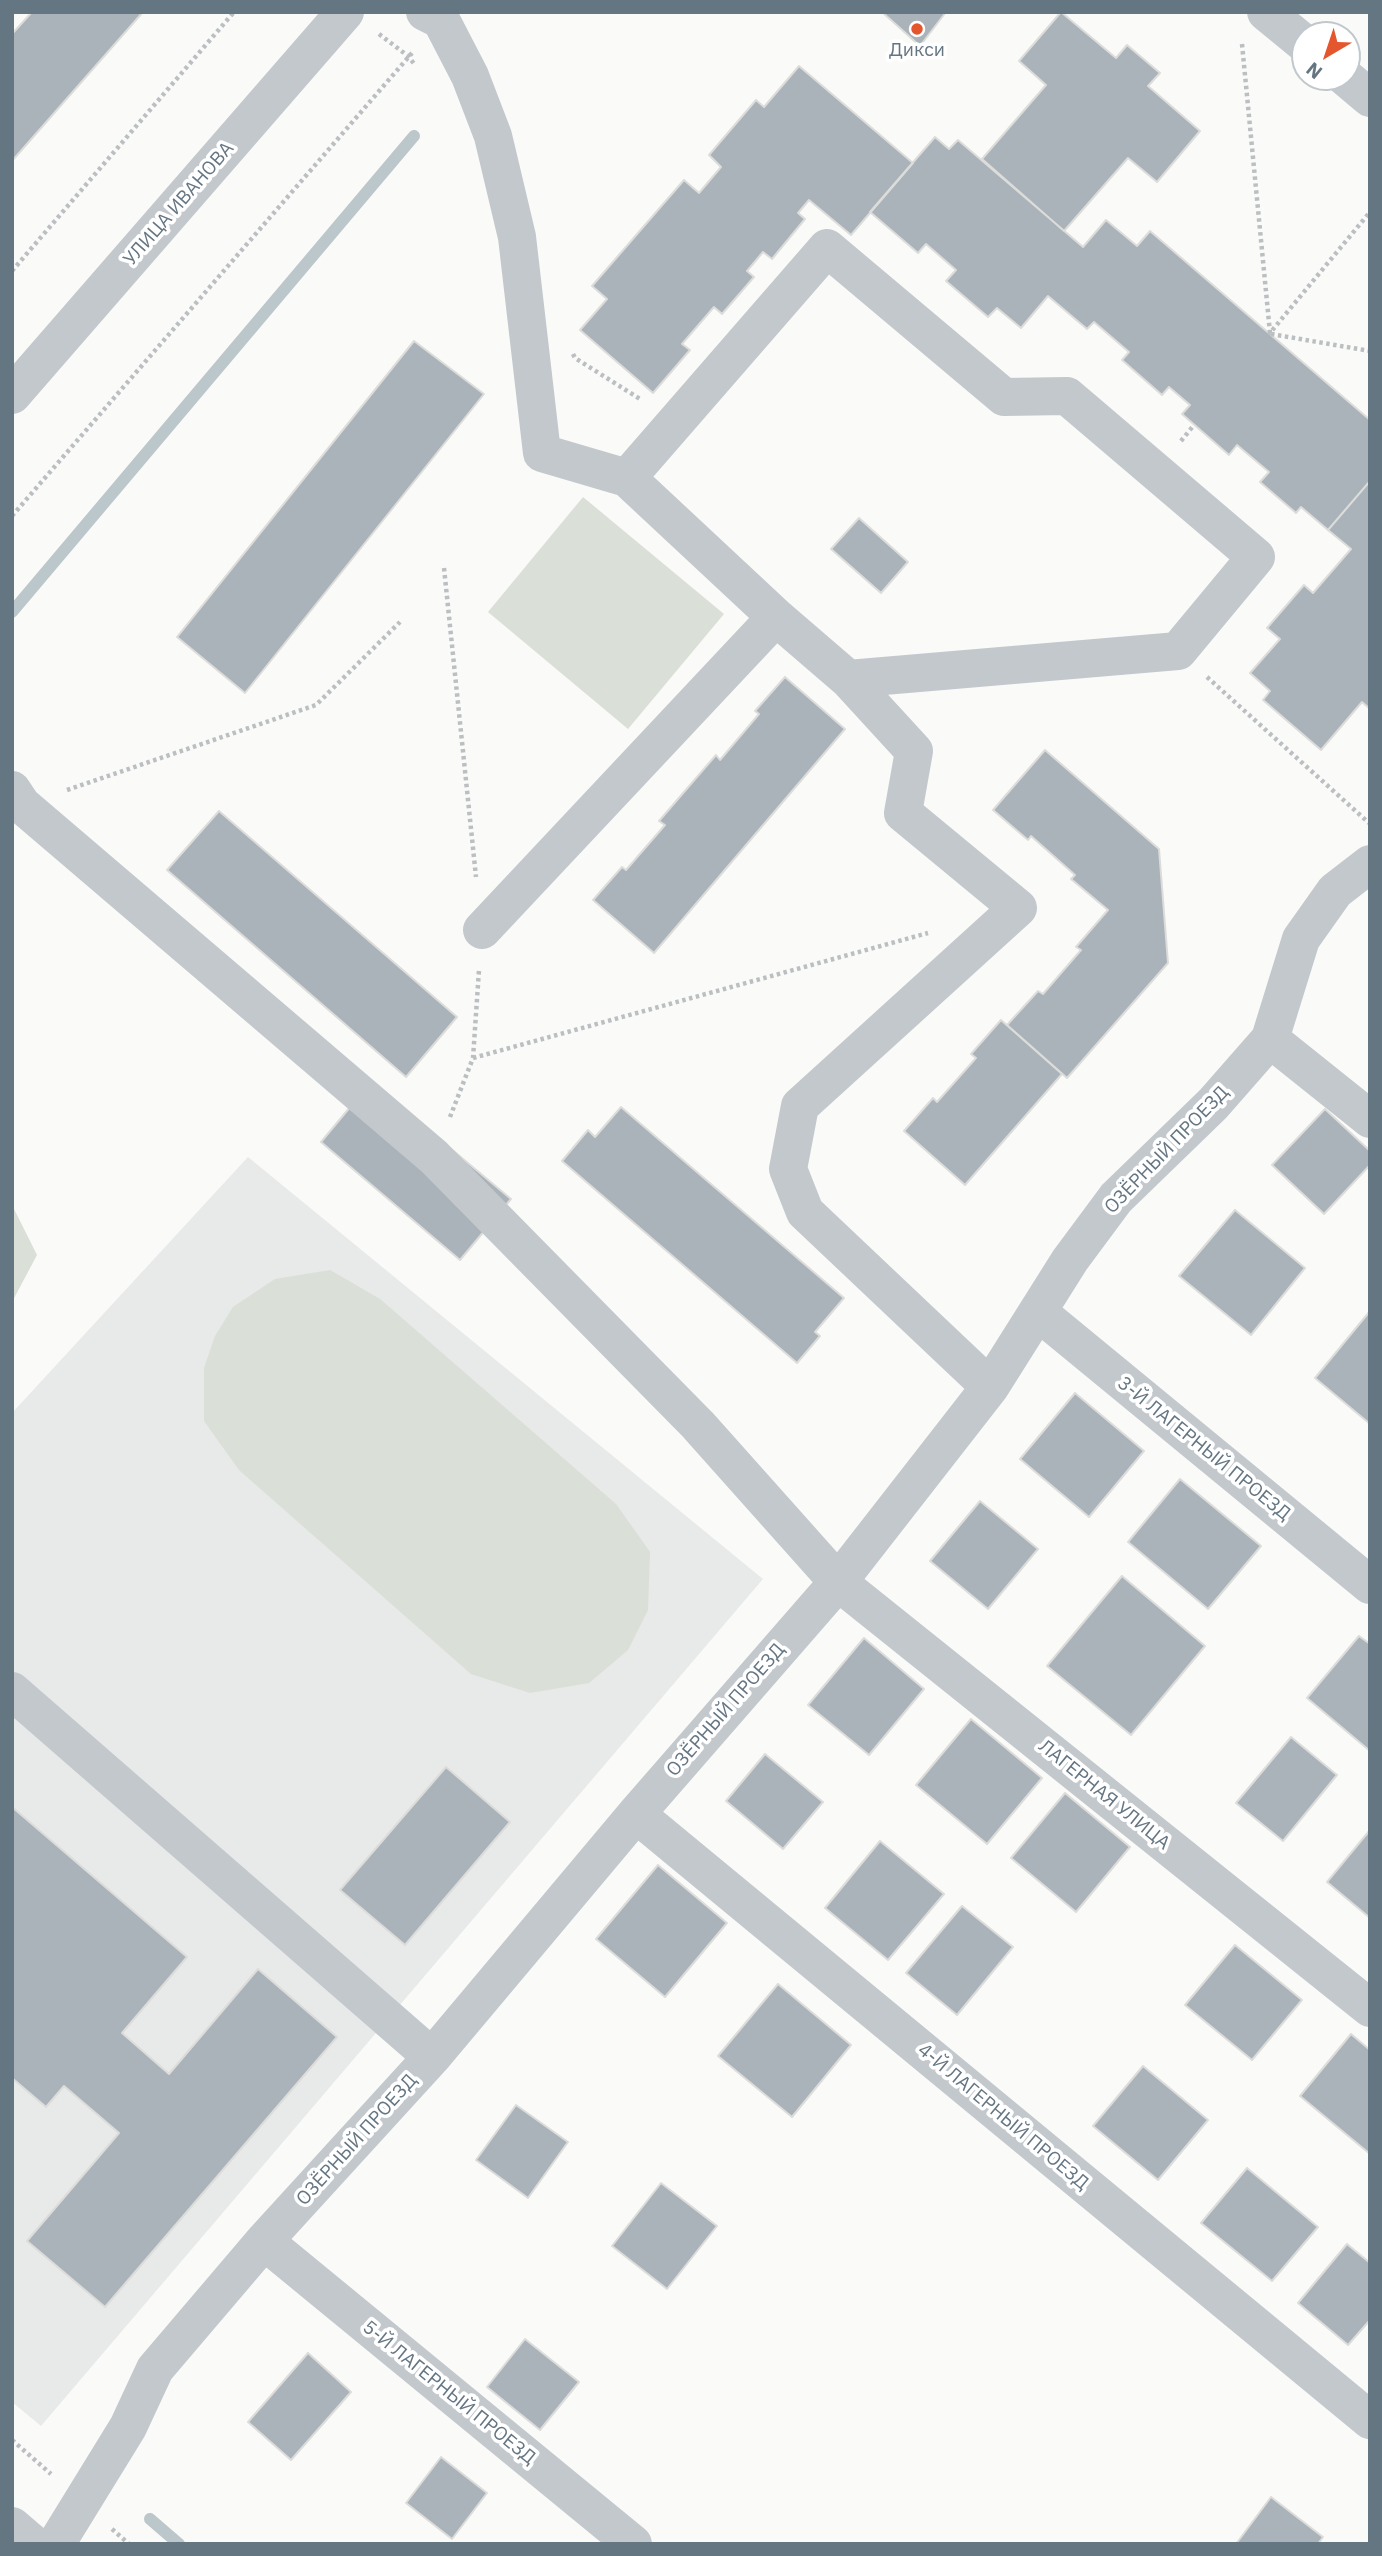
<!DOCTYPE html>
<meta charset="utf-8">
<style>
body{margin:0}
#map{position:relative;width:1382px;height:2556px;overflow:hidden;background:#fafaf8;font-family:"IBM Plex Sans",sans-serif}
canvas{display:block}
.frame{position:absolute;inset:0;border:14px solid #657683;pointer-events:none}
.north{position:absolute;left:1291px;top:21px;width:70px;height:70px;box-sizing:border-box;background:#fff;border:2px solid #c1c8cd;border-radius:50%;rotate:219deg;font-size:19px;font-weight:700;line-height:28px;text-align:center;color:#657683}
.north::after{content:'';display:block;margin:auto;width:24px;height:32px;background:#e4572e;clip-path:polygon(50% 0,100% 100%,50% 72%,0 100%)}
</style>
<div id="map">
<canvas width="1382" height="2556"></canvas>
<div class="frame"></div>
<div class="north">N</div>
</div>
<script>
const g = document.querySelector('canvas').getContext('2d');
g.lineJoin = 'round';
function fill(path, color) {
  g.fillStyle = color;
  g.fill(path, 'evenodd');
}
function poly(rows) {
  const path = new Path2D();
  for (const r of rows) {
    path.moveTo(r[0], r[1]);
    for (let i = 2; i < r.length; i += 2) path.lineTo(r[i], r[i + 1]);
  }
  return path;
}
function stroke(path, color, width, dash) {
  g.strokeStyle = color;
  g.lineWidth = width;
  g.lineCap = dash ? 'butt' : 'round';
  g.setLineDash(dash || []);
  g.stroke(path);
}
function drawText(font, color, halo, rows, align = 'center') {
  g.font = font + ' "IBM Plex Sans",sans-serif';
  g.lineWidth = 7;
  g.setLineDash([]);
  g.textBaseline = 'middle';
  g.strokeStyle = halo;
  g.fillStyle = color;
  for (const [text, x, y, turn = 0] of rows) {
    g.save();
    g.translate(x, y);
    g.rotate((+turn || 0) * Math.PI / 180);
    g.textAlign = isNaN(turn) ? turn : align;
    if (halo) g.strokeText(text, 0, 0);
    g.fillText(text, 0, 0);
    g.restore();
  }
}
fill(poly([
 [248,1157,763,1579,41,2426,12,2402,12,1413]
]), '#e8e9e9');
fill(poly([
 [583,497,724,614,628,729,488,612],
 [12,1205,37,1255,12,1302],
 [330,1270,380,1299,616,1504,650,1552,648,1610,628,1650,589,1683,530,1693,471,1674,239,1470,204,1421,204,1368,215,1336,233,1307,275,1279]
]), '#dadfd7');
stroke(poly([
 [12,612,414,136],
 [150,2519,179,2544]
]), '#bbc7cb', 12);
const building = poly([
 [32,12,143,12,12,161,12,34,32,12],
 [882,12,946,12,920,46,882,12],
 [1061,12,1116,58,1127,45,1160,73,1148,86,1200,131,1157,182,1128,158,1064,231,982,159,1046,85,1019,61,1061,12],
 [799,66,913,163,851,235,809,200,798,213,805,219,772,259,763,252,747,271,754,277,722,314,714,307,682,344,690,350,653,393,580,330,607,299,592,286,684,180,699,193,721,167,709,155,756,100,764,107,799,66],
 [935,137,949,149,958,140,1083,247,1106,220,1137,246,1150,231,1370,420,1370,481,1328,530,1301,507,1296,513,1260,482,1269,472,1237,445,1229,455,1182,414,1190,405,1169,387,1162,395,1122,360,1129,352,1094,322,1087,329,1048,296,1021,328,997,308,988,317,946,281,956,270,926,244,918,253,870,212,935,137],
 [414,341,484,394,245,693,177,637,414,341],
 [1370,481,1370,709,1362,702,1321,750,1263,700,1270,691,1250,673,1280,639,1267,628,1304,585,1313,593,1351,549,1328,530,1370,481],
 [859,518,908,562,881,593,831,549,859,518],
 [785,677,845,729,654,953,593,900,622,867,626,870,665,825,659,821,716,755,720,760,759,714,755,711,785,677],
 [1045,750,1159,849,1168,963,1067,1078,1007,1025,1038,991,1043,994,1081,950,1076,947,1108,910,1071,879,1075,875,1031,836,1028,840,993,810,1045,750],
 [219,811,457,1017,406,1077,167,870,219,811],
 [1001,1020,1062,1074,965,1185,904,1131,933,1098,937,1102,976,1058,971,1054,1001,1020],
 [371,1082,511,1199,460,1260,321,1142,371,1082],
 [621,1107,844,1298,815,1332,820,1336,797,1363,562,1161,588,1130,595,1137,621,1107],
 [1325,1109,1370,1151,1370,1165,1324,1214,1272,1165,1325,1109],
 [1235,1210,1305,1268,1251,1335,1179,1276,1235,1210],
 [1370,1311,1370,1424,1315,1378,1370,1311],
 [1075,1393,1144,1451,1089,1517,1020,1459,1075,1393],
 [1180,1479,1261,1546,1208,1609,1128,1542,1180,1479],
 [980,1501,1038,1549,988,1609,930,1561,980,1501],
 [1122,1576,1205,1646,1131,1735,1047,1666,1122,1576],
 [1359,1636,1370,1644,1370,1751,1307,1698,1359,1636],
 [864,1638,924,1689,869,1755,808,1705,864,1638],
 [971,1719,1042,1778,987,1844,916,1785,971,1719],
 [1291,1737,1337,1775,1283,1841,1236,1803,1291,1737],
 [765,1754,823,1802,783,1849,726,1801,765,1754],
 [446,1767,510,1822,405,1945,340,1890,446,1767],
 [1065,1793,1130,1847,1076,1912,1011,1858,1065,1793],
 [12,1807,187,1957,122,2033,169,2074,258,1969,337,2037,105,2307,27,2241,119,2133,64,2086,46,2107,12,2078,12,1807],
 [1370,1830,1370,1918,1327,1882,1370,1830],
 [880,1841,944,1894,888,1960,825,1908,880,1841],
 [658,1865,727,1923,665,1997,596,1939,658,1865],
 [962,1906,1013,1947,957,2015,906,1973,962,1906],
 [1235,1945,1302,2000,1252,2060,1185,2005,1235,1945],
 [778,1984,851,2045,792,2117,718,2056,778,1984],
 [1351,2034,1370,2050,1370,2154,1300,2096,1351,2034],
 [1143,2066,1208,2120,1158,2180,1093,2126,1143,2066],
 [516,2105,568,2142,528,2198,476,2160,516,2105],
 [1247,2168,1318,2227,1272,2281,1201,2223,1247,2168],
 [661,2183,717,2226,667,2289,612,2246,661,2183],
 [1347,2244,1370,2263,1370,2320,1348,2345,1298,2303,1347,2244],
 [525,2339,579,2382,540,2430,487,2387,525,2339],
 [308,2353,351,2392,291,2460,248,2422,308,2353],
 [441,2457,487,2493,452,2539,406,2503,441,2457],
 [1271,2497,1323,2537,1318,2544,1236,2544,1271,2497]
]);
fill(building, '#aab3b9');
stroke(building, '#dcdcda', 2);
stroke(poly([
 [379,34,408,56,415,65],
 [1242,44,1270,333,1370,212],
 [12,271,234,12],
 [1271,334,1370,351],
 [573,354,575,358,640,399],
 [1181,441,1194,425],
 [12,516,412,53],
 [444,568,476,877],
 [1207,677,1369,823],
 [67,790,316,705,400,622],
 [473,1058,928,933],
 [450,1117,473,1058,479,970],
 [12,2440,51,2474],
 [112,2529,129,2544]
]), '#bbbfc2', 4.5, [3.5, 3.5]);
stroke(poly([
 [425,12,441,20,470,76,493,136,517,237,542,453,627,478,776,617,848,679,1178,651,1256,557,1067,396,1004,397,827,248,627,478],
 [1266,12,1305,44],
 [1345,77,1370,98],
 [12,395,345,12],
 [848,679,914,751,903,813,1018,908,800,1106,788,1169,805,1212,990,1387],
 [12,790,22,805,434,1157,698,1425,838,1582,1370,2008],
 [482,930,776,617],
 [1270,1039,1370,1119],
 [1038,1312,1370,1585],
 [12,1691,432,2057],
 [636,1814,1370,2420],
 [264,2241,633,2544],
 [12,2526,33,2544],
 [56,2544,128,2427,155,2369,264,2241,432,2057,636,1814,838,1582,990,1387,1070,1260,1116,1198,1213,1104,1270,1039,1301,939,1335,891,1370,864]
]), '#c3c8cc', 38);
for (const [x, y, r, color] of [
 [917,29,7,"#e4572e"]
]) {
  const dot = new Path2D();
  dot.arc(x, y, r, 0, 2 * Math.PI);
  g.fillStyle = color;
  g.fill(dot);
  stroke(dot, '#fff', 2.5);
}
drawText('19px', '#657683', '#fff', [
 ["Дикси",917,51]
]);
drawText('19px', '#657683', '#fff', [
 ["УЛИЦА ИВАНОВА",179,204,-49],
 ["ОЗЁРНЫЙ ПРОЕЗД",1167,1150,-46],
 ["3-Й ЛАГЕРНЫЙ ПРОЕЗД",1204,1449,39],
 ["ОЗЁРНЫЙ ПРОЕЗД",726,1710,-49],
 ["ЛАГЕРНАЯ УЛИЦА",1104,1795,39],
 ["4-Й ЛАГЕРНЫЙ ПРОЕЗД",1003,2117,40],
 ["ОЗЁРНЫЙ ПРОЕЗД",357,2140,-48],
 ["5-Й ЛАГЕРНЫЙ ПРОЕЗД",449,2393,39]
]);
</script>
